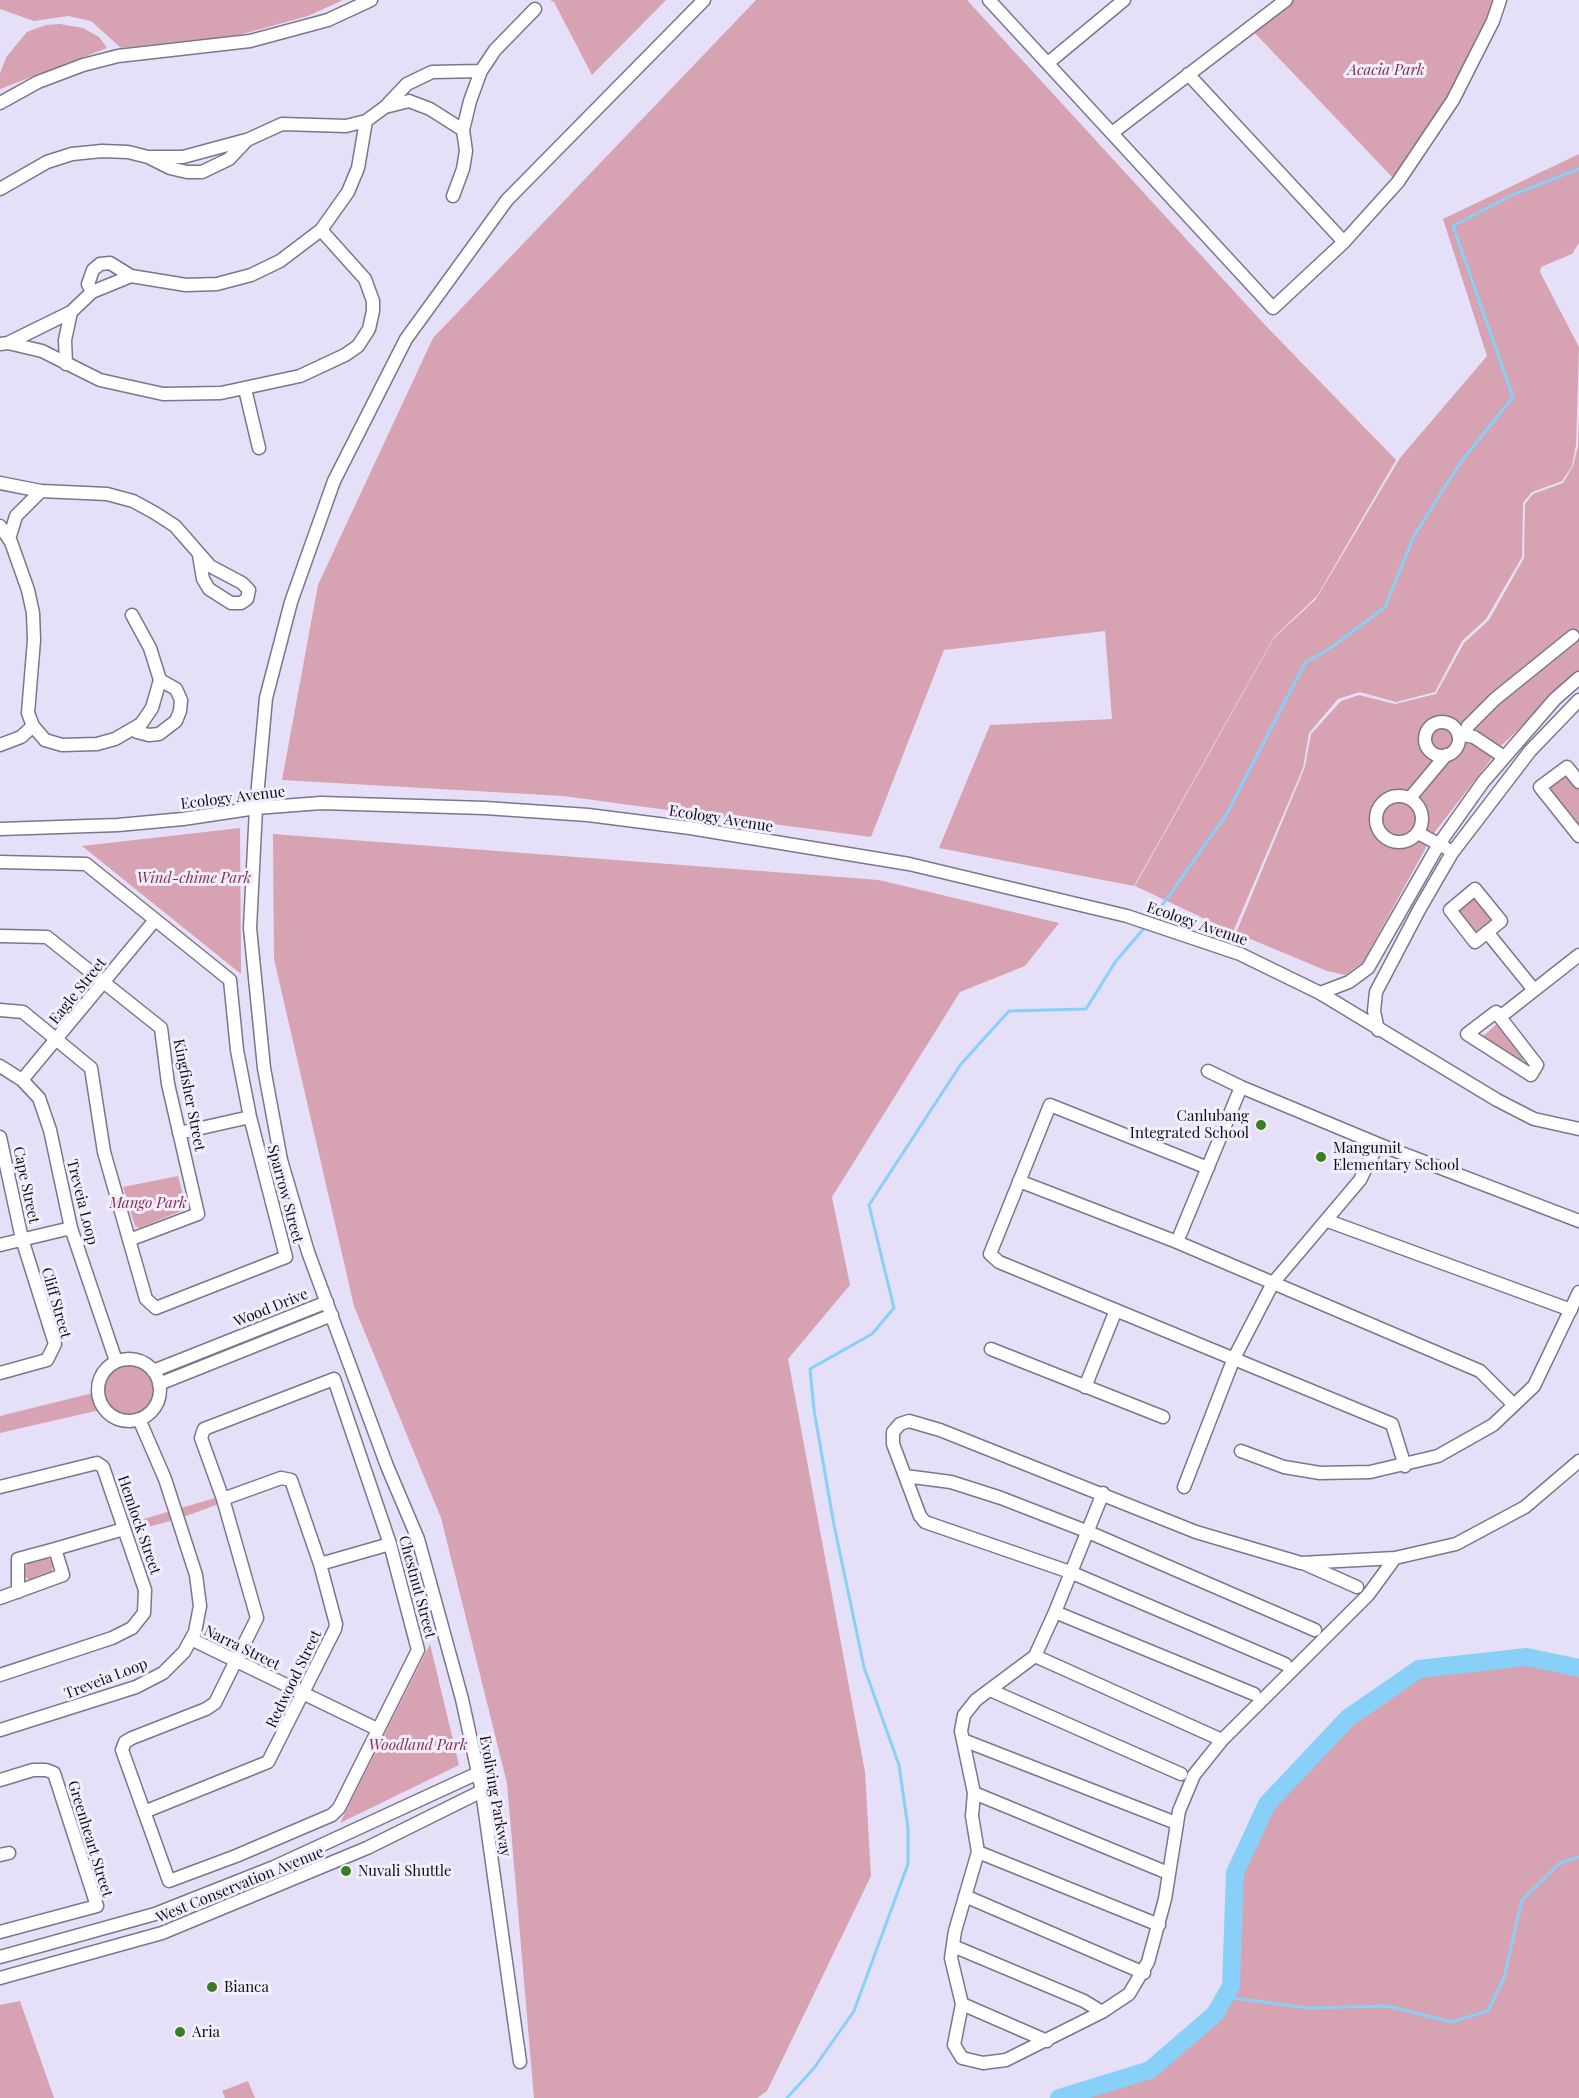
<!DOCTYPE html>
<style>
body{margin:0}
canvas{display:block;background:#e5dff7}
</style>
<canvas width="1579" height="2098"></canvas>
<script>
const g = document.querySelector('canvas').getContext('2d');
g.lineJoin = 'round';
function fill(path, color) {
  g.fillStyle = color;
  g.fill(path, 'evenodd');
}
function poly(rows) {
  const path = new Path2D();
  for (const r of rows) {
    if (r.length === 3) {
      path.moveTo(r[0] + r[2], r[1]);
      path.arc(r[0], r[1], r[2], 0, 2 * Math.PI);
      continue;
    }
    path.moveTo(r[0], r[1]);
    for (let i = 2; i < r.length; i += 2) path.lineTo(r[i], r[i + 1]);
  }
  return path;
}
function stroke(path, color, width, dash) {
  g.strokeStyle = color;
  g.lineWidth = width;
  g.lineCap = dash ? 'butt' : 'round';
  g.setLineDash(dash || []);
  g.stroke(path);
}
function drawText(font, color, halo, rows, align = 'center') {
  g.font = font + ' "Playfair Display",serif';
  g.lineWidth = 6;
  g.setLineDash([]);
  g.textBaseline = 'middle';
  g.strokeStyle = halo;
  g.fillStyle = color;
  for (const [text, x, y, turn = 0] of rows) {
    g.save();
    g.translate(x, y);
    g.rotate((+turn || 0) * Math.PI / 180);
    g.textAlign = isNaN(turn) ? turn : align;
    if (halo) g.strokeText(text, 0, 0);
    g.fillText(text, 0, 0);
    g.restore();
  }
}
fill(poly([
 [0,0,343,0,308,16,239,35,121,48,91,21,68,16,34,21,0,9],
 [550,0,666,0,592,75,554,2],
 [756,0,967,0,1265,325,1396,460,1317,596,1274,637,1134,886,939,848,990,725,1112,719,1105,631,944,650,871,837,563,796,282,780,318,585,433,338],
 [1290,0,1496,0,1489,19,1449,98,1395,180,1251,29],
 [60,24,83,28,99,37,107,48,0,89,0,73,7,56,27,32,46,25],
 [1579,154,1579,243,1572,254,1541,267,1540,272,1579,347,1576,445,1572,466,1562,481,1532,492,1523,503,1522,557,1486,619,1462,641,1435,692,1396,702,1360,692,1338,699,1309,733,1303,768,1233,932,1135,886,1274,638,1316,599,1400,458,1487,356,1443,219],
 [1579,412,1579,671,1502,745,1434,833,1363,962,1345,975,1327,971,1236,933,1305,767,1311,734,1341,701,1359,695,1395,704,1436,694,1464,643,1489,620,1524,558,1525,504,1533,494,1563,483,1573,466,1578,446],
 [1564,773,1579,790,1579,829,1545,789],
 [240,828,241,974,82,846],
 [273,834,879,880,1059,923,1025,966,960,992,832,1197,850,1285,788,1359,865,1772,871,1876,767,2091,757,2098,534,2098,507,1783,441,1518,354,1306,274,959],
 [1474,895,1495,921,1475,937,1454,911],
 [1498,1023,1525,1056,1521,1063,1481,1038],
 [178,1176,186,1206,184,1210,139,1228,135,1226,123,1187],
 [129,1390,26],
 [97,1392,104,1409,0,1433,0,1416],
 [222,1496,224,1502,178,1519,125,1533,123,1525],
 [46,1558,51,1560,53,1566,51,1575,30,1580,24,1576,27,1563],
 [430,1644,459,1765,340,1823],
 [1527,1657,1579,1668,1579,2098,1059,2098,1150,2070,1215,2013,1231,1986,1235,1873,1267,1804,1348,1718,1419,1669],
 [20,2001,54,2098,0,2098,0,2005],
 [248,2081,255,2098,225,2098,222,2091]
]), '#d7a2b1');
stroke(poly([
 [1151,921,1226,815,1305,663,1332,647,1385,607,1414,536,1460,463,1513,397,1453,226,1512,195,1579,169],
 [1225,1997,1308,2008,1387,2006,1451,2022,1488,2011,1504,1978,1522,1900,1560,1863,1579,1857],
 [787,2098,814,2068,854,2011,908,1864,908,1828,899,1765,864,1667,834,1525,814,1410,810,1369,872,1334,894,1308,869,1205,961,1064,1009,1011,1086,1009,1116,961,1147,925]
]), '#88d0f7', 3);
stroke(poly([
 [1059,2098,1150,2070,1215,2014,1231,1986,1235,1873,1267,1804,1348,1718,1419,1669,1527,1657,1579,1668]
]), '#88d0f7', 18);
const minor = poly([
 [989,0,1273,308,1344,242,1398,182,1453,100,1493,21,1500,0],
 [1048,63,1124,0],
 [1188,74,1344,242],
 [0,103,38,82,83,65,118,56,250,41,328,20,371,0],
 [388,104,407,84,432,72,481,71],
 [366,121,385,107,409,101,430,109,463,130],
 [1112,133,1286,0],
 [151,157,183,157,246,140],
 [0,189,47,162,72,154,102,151,128,152,148,157,170,168,187,172,202,172,229,159,247,140,282,124,346,126,366,121,358,168,348,192,321,230,280,261,251,275,217,284,186,285,131,276,110,263,100,264,93,270,88,284,92,292],
 [453,196,463,169,466,151,463,130,470,101,481,71,495,50,535,9],
 [8,343,71,312,92,292,131,276],
 [0,344,8,343,42,351,100,380,163,394,221,393,300,376,345,355,358,346,369,329,373,311,373,301,365,279,321,230],
 [66,364,65,340,71,312],
 [245,389,259,448],
 [0,483,41,491,16,516,9,539],
 [41,491,107,494,133,501,155,513,175,526,210,566,242,583,249,590,247,599,241,603,231,603,209,589,203,579,199,555],
 [0,526,11,542,28,590,33,613,34,640,28,713,33,726,45,740,62,745,97,744,115,739,141,724,152,708,160,680,150,648,132,615],
 [1442,739,17],
 [135,728,137,732,149,735,159,734,176,721,180,711,181,700,176,689,160,680],
 [1458,734,1474,737,1504,757],
 [1465,735,1468,726,1495,699,1573,636],
 [0,745,21,737,33,726],
 [1579,782,1567,767,1540,787,1579,836],
 [1399,819,23],
 [1410,798,1446,755],
 [0,829,118,825,183,819,256,808,321,803,485,808,588,815,690,828,909,864,1127,916,1240,954,1320,993,1497,1100,1534,1119,1579,1129],
 [1418,833,1446,848],
 [0,862,86,864,230,980,237,1050,250,1117,286,1257,156,1308,146,1299,104,1152,91,1068,23,1012,0,1010],
 [1475,889,1501,921,1475,942,1450,910,1475,889],
 [1487,932,1534,990],
 [0,936,47,937,161,1028,168,1084,198,1214,129,1240],
 [1320,993,1349,982,1368,968,1439,844,1483,782,1555,699,1579,678],
 [1496,1012,1537,1065,1531,1075,1467,1034,1496,1012],
 [1500,1017,1579,955],
 [1378,1030,1374,1011,1376,992,1419,910,1452,853,1530,751,1579,700],
 [0,1066,22,1080,39,1098,50,1130,71,1228,116,1361],
 [1208,1071,1241,1087,1378,1144,1579,1221],
 [22,1080,155,920],
 [179,1133,250,1117],
 [0,1137,22,1239,55,1344,47,1360,0,1373],
 [1208,1168,1050,1105,990,1254,999,1262,1392,1424,1405,1466],
 [1019,1181,1177,1242,1480,1371,1514,1405],
 [1328,1221,1571,1310],
 [1177,1242,1241,1087],
 [0,1245,71,1228],
 [991,1349,1163,1417],
 [129,1390,31],
 [153,1371,327,1302],
 [334,1379,390,1544,418,1650,339,1808,332,1815,236,1856,169,1881,122,1750,125,1742,132,1738,206,1709,215,1703,257,1618,223,1499,201,1438,204,1429,334,1379],
 [159,1384,332,1315],
 [1085,1387,1116,1310],
 [1241,1451,1284,1467,1320,1473,1370,1472,1438,1456,1493,1425,1534,1386,1579,1292],
 [905,1476,951,1482,1001,1498,1086,1531,1315,1630],
 [0,1487,97,1463,103,1467,145,1590,144,1613,132,1628,112,1638,0,1675],
 [1184,1487,1234,1358,1273,1283,1360,1180,1378,1144],
 [1103,1493,1055,1612,1254,1694],
 [320,1564,390,1544],
 [1305,1564,1357,1587],
 [18,1592,18,1559,55,1549],
 [0,1598,63,1575,55,1549,124,1529],
 [1055,1612,1035,1656,976,1700,964,1715,961,1731,974,1793,972,1816,978,1852,955,1931,951,1958,962,2004,954,2045,962,2058,983,2063,1006,2060,1102,2012,1129,1994,1148,1962,1165,1899,1179,1811,1194,1775,1222,1740,1368,1595,1395,1558],
 [191,1639,377,1729],
 [1035,1656,1222,1740],
 [1285,1664,1070,1572,925,1522,920,1516,893,1444,893,1432,900,1424,909,1421,940,1430,1196,1532,1301,1563,1395,1558,1456,1544,1525,1507,1579,1461],
 [990,1690,1181,1774],
 [0,1730,136,1687,163,1673,184,1652,195,1632,200,1606,196,1575,165,1479,139,1419],
 [963,1740,1176,1823],
 [0,1780,33,1770,46,1770,54,1773,97,1906,0,1932],
 [974,1793,1168,1873],
 [144,1812,268,1762,335,1629,336,1624,320,1564,291,1480,281,1478,223,1499],
 [978,1852,1159,1925],
 [0,1855,9,1853],
 [965,1896,1144,1973],
 [953,1946,1084,2001,1102,2012],
 [0,1957,155,1914,274,1867,478,1773],
 [0,1978,162,1933,367,1848,482,1791],
 [962,2004,1047,2041],
 [520,2062,482,1791,462,1699,418,1539,387,1466,308,1252,281,1160,264,1068,250,928,256,808,266,698,291,602,334,481,406,339,507,200,704,0]
]);
stroke(minor, '#7b768b', 15);
stroke(minor, '#fff', 12);
for (const [x, y, r, color] of [
 [1261,1125,6,"#3b7e1f"],
 [1321,1157,6,"#3b7e1f"],
 [346,1871,6,"#3b7e1f"],
 [212,1987,6,"#3b7e1f"],
 [180,2032,6,"#3b7e1f"]
]) {
  const dot = new Path2D();
  dot.arc(x, y, r, 0, 2 * Math.PI);
  g.fillStyle = color;
  g.fill(dot);
  stroke(dot, '#f2eefd', 2);
}
drawText('italic 15px', '#832e4d', '#f2eefd', [
 ["Acacia Park",1386,70],
 ["Wind-chime Park",194,878],
 ["Mango Park",148,1203],
 ["Woodland Park",418,1745]
]);
drawText('15px', '#100d15', '#f2eefd', [
 ["Ecology Avenue",233,798,-7],
 ["Ecology Avenue",721,819,9],
 ["Ecology Avenue",1197,924,19],
 ["Eagle Street",78,991,-51],
 ["Kingfisher Street",189,1095,79],
 ["Cape Street",26,1185,78],
 ["Sparrow Street",285,1194,75],
 ["Treveia Loop",82,1202,76],
 ["Cliff Street",56,1303,74],
 ["Wood Drive",271,1308,-22],
 ["Hemlock Street",139,1525,71],
 ["Chestnut Street",417,1587,75],
 ["Narra Street",242,1648,26],
 ["Treveia Loop",106,1679,-21],
 ["Redwood Street",294,1679,-64],
 ["Evoliving Parkway",495,1796,80],
 ["Greenheart Street",90,1839,73],
 ["West Conservation Avenue",240,1885,-22]
]);
drawText('15px', '#100d15', '#f2eefd', [
 ["Canlubang",1249,1116,"right"],
 ["Integrated School",1249,1133,"right"],
 ["Mangumit",1333,1148],
 ["Elementary School",1333,1165],
 ["Nuvali Shuttle",358,1871],
 ["Bianca",224,1987],
 ["Aria",192,2032]
], 'left');
</script>
